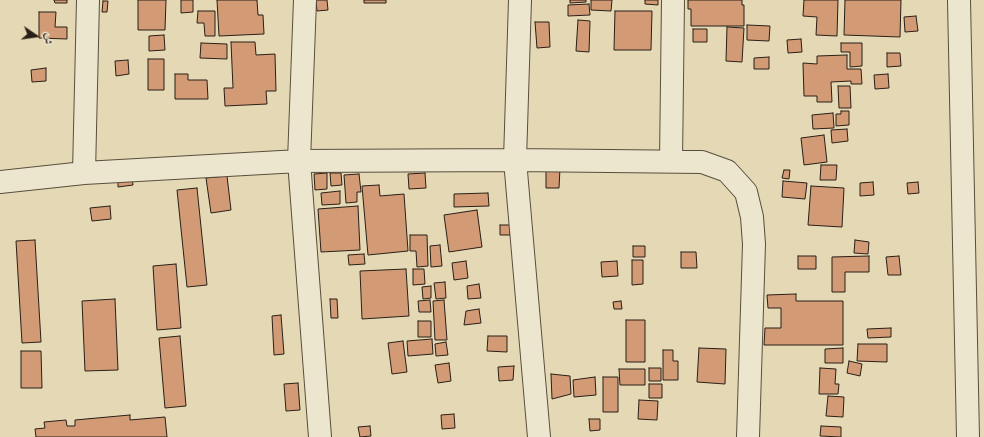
<!DOCTYPE html>
<meta charset="utf-8">
<style>
body{margin:0}
#map{position:relative;width:984px;height:437px;overflow:hidden;background:#e4d9b4;font-family:Cardo,Amiri,serif}
canvas{display:block}
.north{position:absolute;left:16px;top:16px;width:40px;height:40px;-webkit-text-stroke:3px #ede6ce;paint-order:stroke;rotate:103deg;font-size:11px;font-weight:700;line-height:16px;text-align:center;color:#291f17}
.north::after{content:'';display:block;margin:auto;width:14px;height:18px;background:#291f17;clip-path:polygon(50% 0,100% 100%,50% 72%,0 100%)}
</style>
<div id="map">
<canvas width="984" height="437"></canvas>
<div class="north">ش</div>
</div>
<script>
const g = document.querySelector('canvas').getContext('2d');
g.lineJoin = 'round';
function fill(path, color) {
  g.fillStyle = color;
  g.fill(path, 'evenodd');
}
function poly(rows) {
  const path = new Path2D();
  for (const r of rows) {
    path.moveTo(r[0], r[1]);
    for (let i = 2; i < r.length; i += 2) path.lineTo(r[i], r[i + 1]);
  }
  return path;
}
function stroke(path, color, width, dash) {
  g.strokeStyle = color;
  g.lineWidth = width;
  g.lineCap = dash ? 'butt' : 'round';
  g.setLineDash(dash || []);
  g.stroke(path);
}
const building = poly([
 [54,0,67,0,67,3,55,3,54,0],
 [138,0,166,0,165,30,138,30,138,0],
 [181,0,193,0,193,12,181,13,181,0],
 [217,0,257,0,258,15,263,15,264,34,219,36,217,0],
 [316,0,327,0,328,10,317,11,316,0],
 [364,0,386,0,386,3,364,3,364,0],
 [570,0,586,0,586,2,570,3,570,0],
 [591,0,612,0,611,11,591,10,591,0],
 [645,0,658,0,658,5,645,4,645,0],
 [688,0,742,0,742,5,744,5,744,26,691,26,691,9,688,9,688,0],
 [804,0,838,0,837,36,816,35,817,17,803,16,804,0],
 [845,0,901,0,900,37,844,35,845,0],
 [103,1,108,1,107,12,102,12,103,1],
 [589,4,590,15,568,16,568,5,589,4],
 [198,11,215,11,215,36,205,36,204,23,197,23,198,11],
 [615,11,652,11,651,50,614,50,615,11],
 [39,12,56,12,55,27,67,27,67,39,39,38,39,12],
 [916,16,918,31,905,32,904,17,916,16],
 [578,20,590,21,589,52,576,51,578,20],
 [535,22,549,22,550,47,537,48,535,22],
 [747,25,770,26,769,41,747,40,747,25],
 [727,27,744,28,742,62,726,61,727,27],
 [693,29,707,29,707,42,693,42,693,29],
 [164,35,165,50,149,51,149,36,164,35],
 [801,39,802,52,788,53,787,40,801,39],
 [231,42,255,42,256,55,275,54,276,91,266,91,267,104,225,106,224,88,233,88,231,42],
 [201,43,227,44,227,59,200,58,201,43],
 [841,43,862,43,862,66,850,67,850,52,841,52,841,43],
 [887,53,900,53,901,66,887,67,887,53],
 [847,55,847,69,861,69,862,84,851,84,851,81,831,82,832,102,817,102,817,96,804,96,803,63,817,64,817,56,847,55],
 [769,57,769,69,754,69,754,58,769,57],
 [148,59,164,59,164,90,148,90,148,59],
 [128,60,129,74,116,76,115,61,128,60],
 [46,68,46,81,32,82,31,70,46,68],
 [175,74,188,74,188,80,207,80,208,99,175,99,175,74],
 [888,74,889,88,875,89,874,75,888,74],
 [838,86,850,86,851,108,839,108,838,86],
 [841,111,849,111,849,125,836,126,836,114,841,114,841,111],
 [833,113,834,128,813,129,812,115,833,113],
 [847,129,848,141,832,143,831,130,847,129],
 [824,135,827,162,804,165,801,138,824,135],
 [821,165,837,165,836,180,820,180,821,165],
 [546,168,560,168,559,188,546,188,546,168],
 [784,170,790,170,789,179,782,178,784,170],
 [327,173,327,189,315,190,314,174,327,173],
 [330,173,341,173,342,185,331,186,330,173],
 [425,173,426,188,409,189,408,174,425,173],
 [359,174,361,192,357,192,357,202,346,203,344,175,359,174],
 [227,176,231,210,211,213,206,178,227,176],
 [118,177,132,177,133,185,118,187,118,177],
 [783,181,807,183,805,199,782,197,783,181],
 [873,182,874,195,860,196,860,183,873,182],
 [918,182,919,193,908,194,907,183,918,182],
 [379,185,380,196,404,194,408,251,368,255,362,186,379,185],
 [811,186,844,188,842,227,808,225,811,186],
 [197,188,207,285,187,287,177,190,197,188],
 [340,191,340,204,322,205,321,193,340,191],
 [488,193,489,206,454,207,454,194,488,193],
 [110,206,111,219,92,221,90,208,110,206],
 [358,206,360,250,321,252,318,209,358,206],
 [477,210,482,247,449,252,444,215,477,210],
 [500,225,510,225,510,235,500,235,500,225],
 [410,235,427,235,428,266,417,267,416,251,410,251,410,235],
 [35,240,41,342,22,343,16,241,35,240],
 [855,240,869,242,868,254,854,253,855,240],
 [440,245,442,266,431,267,430,246,440,245],
 [633,246,645,246,645,257,633,257,633,246],
 [681,252,696,252,697,268,681,268,681,252],
 [364,254,365,264,349,265,348,255,364,254],
 [798,256,816,256,816,269,798,269,798,256],
 [869,256,869,272,845,272,845,292,832,292,832,257,869,256],
 [899,256,901,275,888,275,886,257,899,256],
 [632,260,643,260,643,284,632,285,632,260],
 [466,261,468,278,454,280,452,263,466,261],
 [617,261,618,276,602,277,601,262,617,261],
 [176,264,181,328,157,330,153,266,176,264],
 [406,269,409,316,362,319,360,271,406,269],
 [413,269,424,269,425,284,413,285,413,269],
 [445,282,446,298,436,299,434,283,445,282],
 [479,284,481,298,468,299,467,286,479,284],
 [431,286,431,298,423,299,422,287,431,286],
 [796,294,796,301,843,301,843,345,764,345,765,328,781,328,781,308,768,308,767,295,796,294],
 [115,299,118,370,85,371,82,301,115,299],
 [330,299,337,299,338,318,331,318,330,299],
 [430,300,431,312,419,312,418,301,430,300],
 [444,300,447,340,435,340,433,301,444,300],
 [621,301,622,309,614,309,613,302,621,301],
 [479,309,481,323,464,325,466,311,479,309],
 [281,315,284,354,274,355,272,316,281,315],
 [626,320,645,320,645,362,626,362,626,320],
 [418,321,431,321,431,337,418,337,418,321],
 [891,328,891,337,868,338,867,329,891,328],
 [180,336,186,406,165,408,159,338,180,336],
 [488,336,507,336,507,352,487,351,488,336],
 [432,339,433,354,408,356,407,341,432,339],
 [403,341,407,372,392,374,388,343,403,341],
 [446,342,448,355,436,356,435,344,446,342],
 [858,344,887,344,887,362,857,361,858,344],
 [699,348,726,349,725,384,697,382,699,348],
 [843,348,843,363,825,363,825,349,843,348],
 [663,350,673,350,673,361,678,361,678,380,663,380,663,350],
 [21,351,41,351,42,388,21,388,21,351],
 [849,361,862,364,860,376,847,373,849,361],
 [449,363,451,381,438,383,435,365,449,363],
 [514,366,513,380,499,381,498,367,514,366],
 [649,368,661,368,661,381,649,381,649,368],
 [820,368,836,369,835,384,839,384,838,394,819,394,820,368],
 [619,369,645,369,645,385,620,385,619,369],
 [551,374,570,376,571,394,552,399,551,374],
 [595,377,596,395,574,397,573,380,595,377],
 [603,377,618,377,618,412,603,412,603,377],
 [298,383,300,410,286,411,284,384,298,383],
 [649,384,662,384,662,398,649,398,649,384],
 [828,396,844,397,843,417,826,416,828,396],
 [639,400,658,401,657,420,638,419,639,400],
 [454,414,455,428,442,429,441,415,454,414],
 [130,415,130,420,165,417,167,437,36,437,35,429,45,428,44,422,66,420,67,426,75,426,75,420,130,415],
 [589,419,600,419,600,430,590,431,589,419],
 [370,426,371,436,360,437,358,427,370,426],
 [821,426,841,427,841,437,820,436,821,426]
]);
fill(building, '#d29b76');
stroke(building, '#291f17', 1);
const minor = poly([
 [305,0,299,161,320,437],
 [520,0,515,160,539,437],
 [959,0,968,437],
 [671,161,673,0],
 [84,173,88,0],
 [0,182,84,173,299,161,515,160,702,162,727,171,746,192,752,217,754,244,748,437]
]);
stroke(minor, '#584e3e', 24);
stroke(minor, '#ede6ce', 22);
</script>
